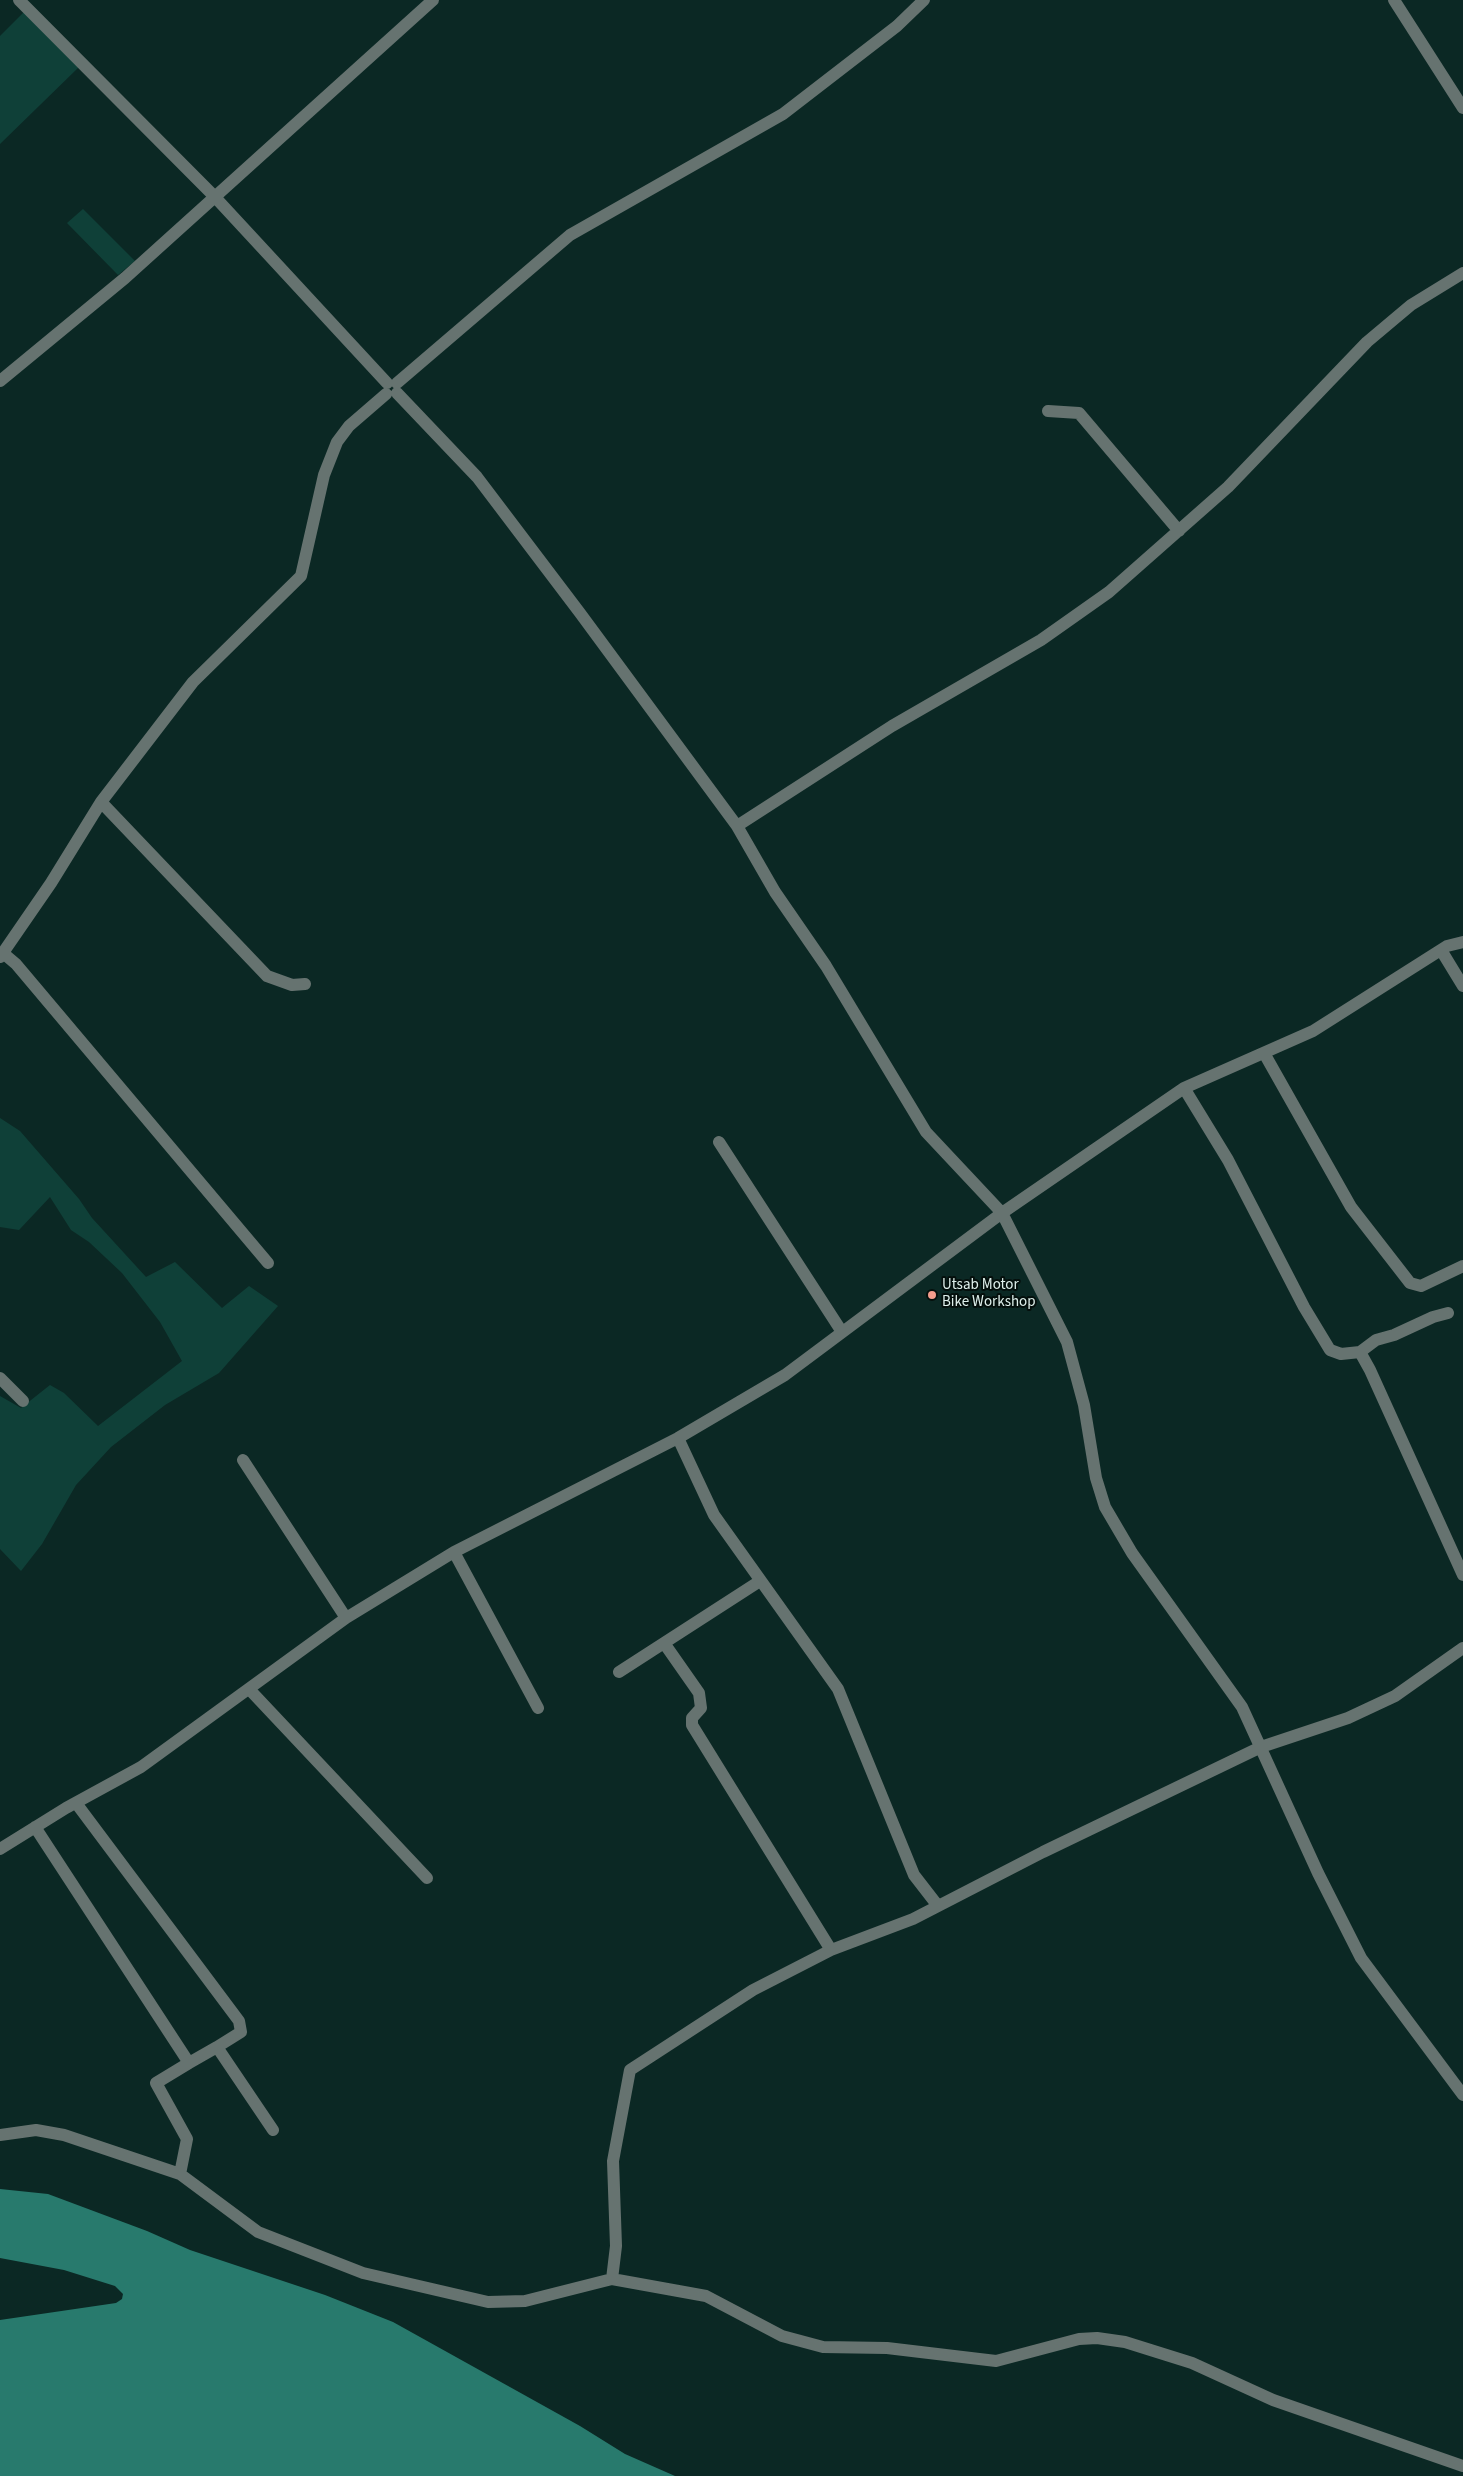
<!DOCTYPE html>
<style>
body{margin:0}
canvas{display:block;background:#0b2824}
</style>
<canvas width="1463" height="2476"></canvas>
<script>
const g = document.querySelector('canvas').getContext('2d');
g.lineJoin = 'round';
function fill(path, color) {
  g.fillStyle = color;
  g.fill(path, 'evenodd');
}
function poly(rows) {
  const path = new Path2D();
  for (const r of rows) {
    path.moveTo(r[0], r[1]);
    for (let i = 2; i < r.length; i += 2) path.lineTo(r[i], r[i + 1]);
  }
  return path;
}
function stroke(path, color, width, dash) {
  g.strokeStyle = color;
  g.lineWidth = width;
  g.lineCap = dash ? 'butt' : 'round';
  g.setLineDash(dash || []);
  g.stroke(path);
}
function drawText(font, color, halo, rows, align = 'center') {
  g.font = font + ' "Source Sans 3",sans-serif';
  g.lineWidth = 4;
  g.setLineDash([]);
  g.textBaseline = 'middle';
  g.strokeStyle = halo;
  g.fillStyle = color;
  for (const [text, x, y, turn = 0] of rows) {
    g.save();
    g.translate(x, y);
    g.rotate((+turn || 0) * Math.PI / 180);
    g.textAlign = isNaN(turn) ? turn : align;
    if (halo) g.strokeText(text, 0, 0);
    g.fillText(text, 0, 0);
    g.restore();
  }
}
fill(poly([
 [25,11,79,67,0,144,0,36],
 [83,209,135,261,118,275,67,223],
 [0,1118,20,1131,79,1199,92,1218,146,1277,175,1262,222,1308,249,1286,278,1306,219,1373,165,1405,111,1447,76,1485,42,1544,21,1571,0,1549,0,1396,21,1408,50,1385,64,1393,98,1426,182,1361,160,1322,122,1273,89,1242,71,1230,50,1197,19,1230,0,1227]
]), '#0f4038');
fill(poly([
 [0,2189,48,2194,147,2231,190,2250,325,2295,393,2322,580,2426,625,2454,675,2476,0,2476,0,2320,116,2303,122,2299,123,2294,115,2286,64,2270,0,2258]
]), '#287a6d');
stroke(poly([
 [19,0,214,196,387,383],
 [1394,0,1463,108],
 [0,381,125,278,433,0],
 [397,383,570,235,783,114,897,26,924,0],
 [397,393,477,477,580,613,737,826,775,892,826,966,926,1132,1002,1213,1067,1342,1084,1405,1096,1478,1105,1507,1132,1553,1242,1707,1318,1873,1361,1958,1463,2095],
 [1048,411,1079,413,1179,531],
 [101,802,267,976,292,985,305,984],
 [737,826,892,726,1041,640,1109,592,1228,487,1367,342,1411,305,1463,273],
 [1441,950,1463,986],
 [3,953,16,964,268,1263],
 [0,957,51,883,101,802,193,682,301,576,324,475,337,442,349,426,386,394],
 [1264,1053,1351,1207,1410,1283,1421,1286,1463,1266],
 [1184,1088,1228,1160,1304,1307,1330,1350,1341,1354,1360,1352,1370,1370,1463,1575],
 [719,1142,842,1332],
 [1360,1352,1376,1340,1394,1335,1433,1317,1448,1313],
 [0,1378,23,1401],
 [678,1438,714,1515,838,1689,914,1875,938,1906],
 [243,1460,346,1618],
 [454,1552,538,1708],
 [664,1643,699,1693,701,1708,692,1718,692,1725,831,1950],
 [619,1672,760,1581],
 [249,1689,427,1878],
 [76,1803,239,2021,241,2032,217,2047],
 [35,1827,189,2063,156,2083,187,2139,180,2174],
 [0,1849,66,1808,141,1767,346,1618,454,1552,678,1438,785,1375,1002,1213,1184,1088,1313,1031,1447,946,1463,942],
 [189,2063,217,2047,273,2130],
 [0,2135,36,2130,64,2135,180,2174,258,2232,363,2273,488,2302,525,2301,612,2279,706,2296,782,2336,823,2347,887,2348,996,2361,1079,2339,1097,2338,1125,2342,1192,2363,1273,2400,1463,2466],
 [612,2279,616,2246,613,2161,630,2070,753,1990,831,1950,913,1919,1043,1852,1261,1747,1348,1718,1395,1696,1463,1648]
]), '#667370', 12);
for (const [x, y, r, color] of [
 [932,1295,5,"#f49d8d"]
]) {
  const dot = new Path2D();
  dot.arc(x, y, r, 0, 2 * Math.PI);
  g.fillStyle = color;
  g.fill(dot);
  stroke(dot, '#040f0c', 2);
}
drawText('15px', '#dff0ec', '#040f0c', [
 ["Utsab Motor",942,1286],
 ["Bike Workshop",942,1303]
], 'left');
</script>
